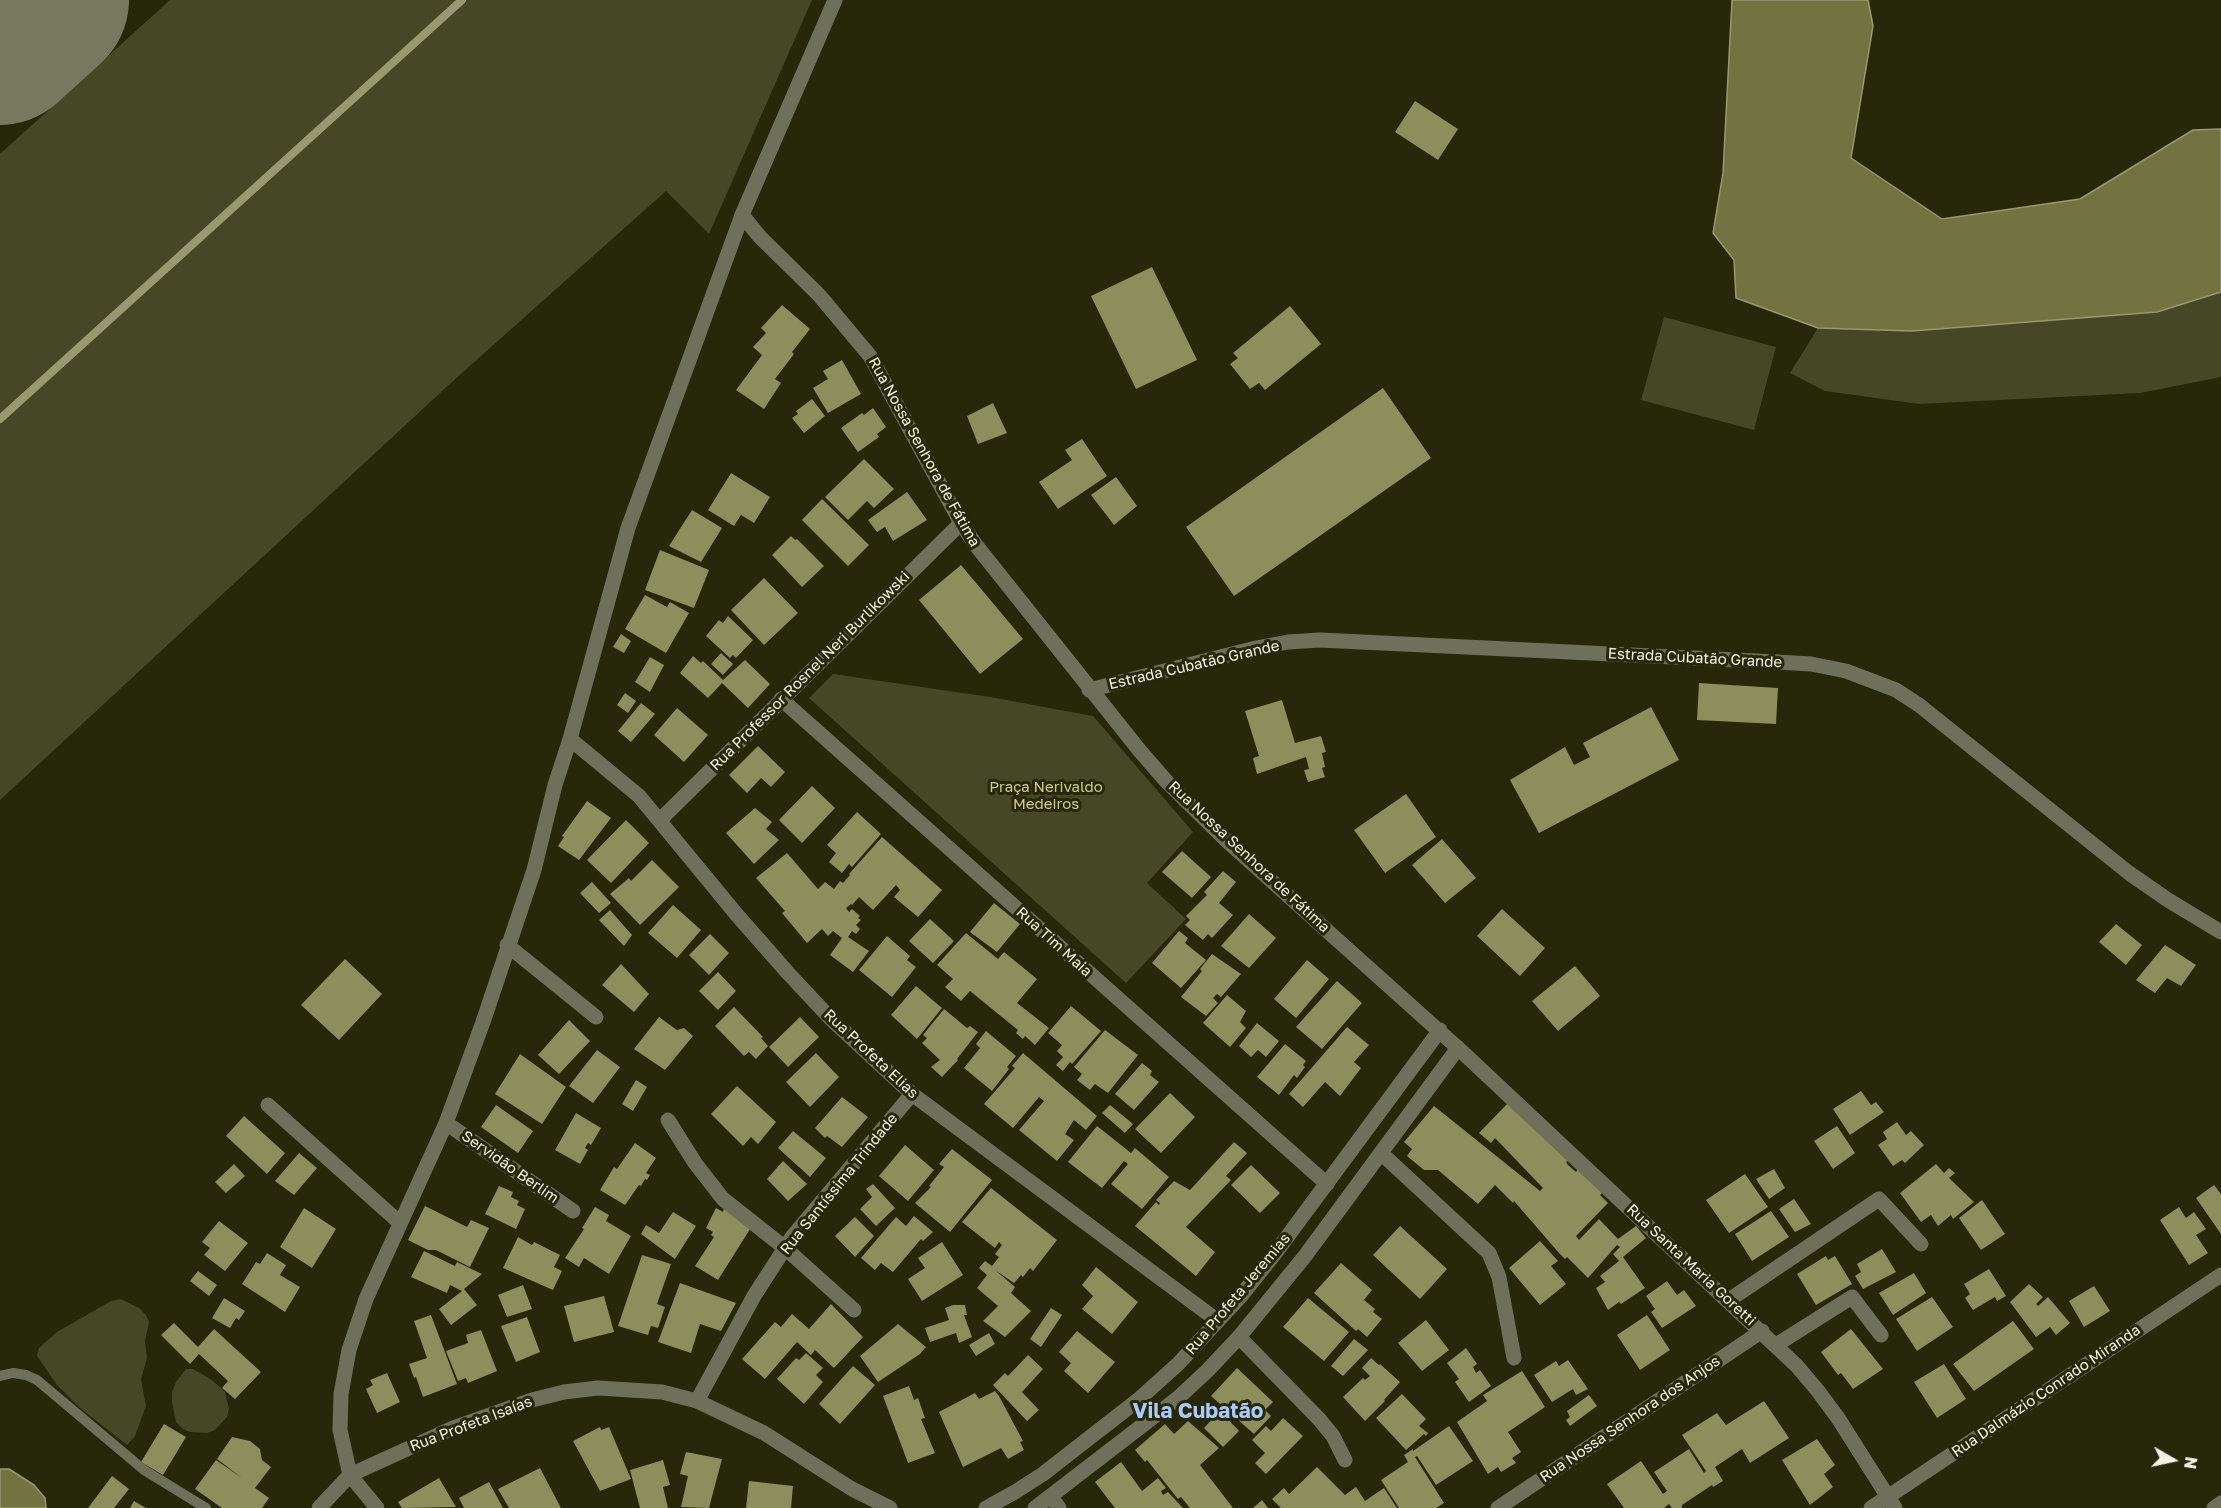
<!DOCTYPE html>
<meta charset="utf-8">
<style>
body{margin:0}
#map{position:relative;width:2221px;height:1508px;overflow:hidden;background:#272709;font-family:"Golos Text",sans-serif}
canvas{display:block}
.north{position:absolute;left:2143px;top:1430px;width:60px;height:60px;-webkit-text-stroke:4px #272709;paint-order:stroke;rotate:99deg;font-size:16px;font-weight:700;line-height:24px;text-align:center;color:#f1f2e1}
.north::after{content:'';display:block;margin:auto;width:21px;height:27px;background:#f1f2e1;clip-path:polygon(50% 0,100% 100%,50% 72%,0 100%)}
</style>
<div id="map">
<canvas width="2221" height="1508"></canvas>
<div class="north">N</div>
</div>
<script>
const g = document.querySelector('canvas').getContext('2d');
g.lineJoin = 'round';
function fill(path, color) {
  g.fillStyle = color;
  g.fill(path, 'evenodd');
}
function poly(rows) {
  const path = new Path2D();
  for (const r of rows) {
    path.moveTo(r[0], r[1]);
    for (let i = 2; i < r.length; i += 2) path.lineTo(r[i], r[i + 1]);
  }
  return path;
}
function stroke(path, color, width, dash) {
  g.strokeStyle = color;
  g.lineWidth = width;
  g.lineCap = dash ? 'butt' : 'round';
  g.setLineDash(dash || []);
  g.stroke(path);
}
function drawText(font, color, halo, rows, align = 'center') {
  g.font = font + ' "Golos Text",sans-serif';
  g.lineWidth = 6;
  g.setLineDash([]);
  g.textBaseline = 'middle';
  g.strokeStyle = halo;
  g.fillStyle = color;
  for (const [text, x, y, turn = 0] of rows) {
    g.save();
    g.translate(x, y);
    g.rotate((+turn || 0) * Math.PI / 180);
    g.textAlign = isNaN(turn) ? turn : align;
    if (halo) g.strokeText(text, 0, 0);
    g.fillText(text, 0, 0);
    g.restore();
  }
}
fill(poly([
 [170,0,812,0,709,234,666,191,453,381,0,800,0,154],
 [2221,292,2221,377,2140,393,1919,404,1825,391,1790,373,1818,328,1912,331,2157,312],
 [1664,317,1776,347,1754,430,1641,400],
 [833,674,990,697,1093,716,1193,832,1147,883,1186,919,1126,983,809,698],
 [121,1299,139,1308,146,1315,149,1322,145,1341,147,1358,141,1379,146,1406,135,1436,127,1445,80,1408,57,1385,37,1356,39,1348,57,1332,111,1301],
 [186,1369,193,1369,212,1380,225,1392,229,1409,227,1417,215,1430,207,1433,190,1432,183,1429,176,1422,172,1403,172,1392,176,1382]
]), '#464727');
const water = poly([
 [1732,0,1868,0,1873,26,1851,158,1942,219,2080,199,2193,130,2221,129,2221,292,2157,312,1912,331,1818,328,1736,298,1734,260,1713,233,1723,173,1732,0],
 [0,1469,9,1469,34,1485,45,1498,46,1508,0,1508,0,1469]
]);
fill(water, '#727341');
stroke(water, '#989971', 1.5);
stroke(poly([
 [0,419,462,0]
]), '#989971', 8);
stroke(poly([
 [0,40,44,0]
]), '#78785f', 170);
fill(poly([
 [1415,101,1458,129,1438,160,1395,132],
 [1152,267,1197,360,1136,389,1091,296],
 [782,305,810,329,792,352,794,354,775,379,781,383,764,409,736,390,762,355,753,347,766,333,761,328],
 [1290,306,1321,344,1265,390,1259,383,1250,389,1230,364,1238,358,1233,353],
 [842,360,861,394,828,413,813,388,828,379,823,371],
 [1383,388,1431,458,1234,596,1186,527],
 [812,399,825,416,804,433,792,418,798,414,796,411],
 [993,403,1007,433,978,444,967,416],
 [873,408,886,427,877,434,879,437,858,452,841,428,862,413,864,415],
 [1082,439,1107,476,1058,509,1039,482,1072,460,1065,450],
 [864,459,894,489,874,508,867,501,848,520,825,497],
 [731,473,770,497,754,523,741,515,734,526,708,510],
 [1116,477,1137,506,1114,525,1091,495],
 [907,492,927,520,893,541,885,527,877,532,868,520],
 [822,499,869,545,848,566,802,520],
 [692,510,722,528,701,562,669,546],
 [791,536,795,540,797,539,824,566,802,587,772,555],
 [660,550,709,570,694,608,645,590],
 [961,565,1023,639,980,674,919,600],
 [764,578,798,613,764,645,731,610],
 [645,595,667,607,670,602,689,613,666,653,625,629],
 [728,616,753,640,736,658,733,655,730,658,706,636,719,620,723,623],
 [621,634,631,641,624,653,613,647],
 [721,653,733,664,723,675,711,664],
 [693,656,701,663,703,661,723,680,745,660,770,684,748,708,722,683,708,698,680,673],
 [650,657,664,665,650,692,635,682],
 [1699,683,1778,688,1776,724,1697,720],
 [625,693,636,701,628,713,617,705],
 [1282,700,1295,743,1321,736,1326,752,1322,753,1325,767,1322,768,1325,777,1308,782,1304,770,1309,769,1306,757,1257,774,1253,758,1259,756,1245,711],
 [641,703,655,714,631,742,618,731],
 [1651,707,1679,760,1539,833,1510,780,1565,747,1574,765,1590,757,1583,743],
 [677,708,708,735,684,762,654,735],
 [758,746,785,772,771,787,761,778,747,793,729,775],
 [812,786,835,808,802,843,779,820],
 [1406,794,1436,837,1385,873,1354,830],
 [587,801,611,818,579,860,558,846,564,837,562,836],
 [755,808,772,822,766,829,779,840,754,864,726,833],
 [857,812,881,834,852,867,849,864,842,873,829,862,836,853,827,845],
 [626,820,649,843,611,883,587,860],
 [882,837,942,890,918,917,894,897,900,890,896,885,873,910,859,897,852,905,851,904,846,908,849,912,852,909,860,916,858,918,861,920,856,925,860,929,856,934,852,931,848,937,869,951,853,972,830,955,842,938,833,931,828,936,822,929,807,943,782,913,785,911,756,878,787,853,818,889,825,882,834,889,840,881,843,883,850,875,849,874],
 [1442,839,1476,878,1445,903,1412,865],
 [1182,851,1211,877,1192,898,1162,872],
 [652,860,679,887,640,925,610,894,629,878,631,881],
 [1223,871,1236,882,1219,903,1233,915,1212,938,1208,934,1203,940,1185,925,1190,920,1186,916,1207,895,1204,892],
 [592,882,611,903,599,913,580,893],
 [994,903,1020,924,997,952,970,932],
 [673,905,701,930,677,958,648,933],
 [1502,909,1545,948,1520,976,1477,936],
 [610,910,632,935,624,946,599,920],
 [1249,914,1276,938,1249,968,1221,946],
 [930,919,954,941,933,963,909,941],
 [2116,924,2142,945,2126,965,2099,942],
 [1179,931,1188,938,1185,943,1206,960,1181,988,1152,963],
 [966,933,998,959,1004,952,1037,979,1017,1003,1049,1028,1035,1045,1025,1036,1023,1039,1016,1033,1018,1030,970,991,961,1001,945,987,953,979,937,965],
 [710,934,729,953,709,975,689,955],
 [887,936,910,956,907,960,916,967,892,997,859,970],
 [2165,945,2196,965,2181,986,2167,978,2155,993,2136,980],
 [1212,954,1241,974,1221,997,1217,994,1213,998,1218,1003,1206,1016,1181,997,1202,971,1200,969],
 [345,959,382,994,339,1040,301,1005],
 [1307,960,1329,979,1296,1018,1274,999],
 [621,964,649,994,634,1012,602,985],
 [1575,966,1600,996,1558,1031,1532,1001],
 [718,972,736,991,718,1010,699,991],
 [1337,981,1362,1003,1322,1049,1296,1027],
 [916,986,942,1008,917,1039,891,1015],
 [1227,995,1246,1011,1240,1022,1246,1028,1230,1047,1203,1023],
 [1071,1006,1101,1031,1072,1064,1070,1062,1063,1071,1056,1065,1063,1057,1057,1051,1062,1045,1048,1033],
 [734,1007,763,1037,761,1038,768,1046,756,1059,749,1052,744,1056,715,1026],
 [944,1009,967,1028,970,1026,978,1032,957,1059,958,1060,942,1077,931,1067,940,1060,922,1043,927,1038,923,1035],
 [659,1017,677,1030,684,1028,693,1036,665,1070,634,1049],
 [800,1017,819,1037,788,1067,769,1047],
 [569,1020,590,1041,559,1074,538,1055],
 [1257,1023,1279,1041,1266,1057,1258,1050,1251,1057,1239,1046],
 [1347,1027,1369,1045,1354,1062,1361,1068,1340,1096,1325,1082,1303,1107,1289,1094],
 [1105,1030,1138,1055,1108,1093,1095,1084,1090,1090,1077,1080,1082,1074,1074,1067],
 [986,1031,1016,1056,1007,1067,1009,1069,992,1091,964,1068,980,1048,976,1044],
 [1285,1044,1306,1061,1303,1065,1305,1067,1297,1078,1294,1075,1279,1095,1257,1077],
 [597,1050,620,1067,593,1103,569,1086],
 [816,1053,839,1077,810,1107,786,1082],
 [1023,1053,1097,1116,1086,1130,1074,1120,1065,1134,1074,1140,1057,1161,1019,1130,1044,1101,1039,1097,1013,1128,984,1104,1015,1068,1012,1066],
 [520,1054,566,1087,542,1124,495,1094],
 [1142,1063,1152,1071,1150,1075,1159,1082,1134,1110,1115,1094],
 [636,1080,647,1087,633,1111,622,1104],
 [737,1086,776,1122,758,1144,751,1137,743,1146,711,1114],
 [1861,1091,1871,1105,1876,1102,1884,1112,1850,1135,1833,1109],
 [1170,1093,1195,1117,1161,1153,1135,1129],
 [842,1097,868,1117,842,1147,827,1136,825,1138,815,1128],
 [1508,1103,1569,1160,1566,1162,1568,1165,1576,1172,1579,1168,1603,1192,1600,1195,1608,1203,1576,1236,1579,1240,1599,1219,1618,1239,1636,1226,1646,1238,1623,1257,1645,1288,1621,1304,1619,1302,1608,1310,1596,1288,1605,1282,1600,1276,1619,1261,1613,1254,1620,1247,1617,1245,1588,1278,1567,1257,1565,1259,1559,1253,1514,1201,1513,1203,1495,1185,1478,1204,1438,1170,1424,1170,1407,1156,1412,1149,1404,1142,1434,1106,1540,1191,1543,1188,1495,1138,1491,1143,1479,1133],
 [496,1105,533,1131,518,1153,481,1127],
 [1110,1105,1133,1124,1125,1133,1102,1113],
 [576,1113,601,1128,591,1145,588,1143,585,1148,588,1150,580,1164,555,1150],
 [244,1116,285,1153,267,1174,226,1136],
 [1897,1122,1906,1135,1911,1131,1924,1145,1905,1163,1902,1160,1893,1166,1878,1145,1887,1139,1883,1132],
 [1097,1126,1131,1153,1135,1148,1169,1177,1142,1209,1111,1184,1128,1164,1124,1161,1102,1188,1068,1162],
 [1837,1126,1855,1153,1833,1169,1814,1141],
 [793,1131,826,1158,810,1177,778,1148],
 [1234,1142,1247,1153,1226,1176,1231,1180,1186,1227,1215,1252,1196,1276,1135,1226,1156,1202,1159,1205,1160,1203,1156,1200,1174,1181,1190,1190],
 [635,1143,656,1158,646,1173,650,1175,647,1180,645,1179,641,1186,639,1185,625,1205,600,1190,614,1167,617,1169],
 [905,1145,934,1170,908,1201,879,1176],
 [952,1149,992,1180,950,1232,915,1203,931,1187,929,1186,944,1167,939,1164],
 [299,1153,317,1168,294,1195,275,1181],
 [783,1161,807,1184,788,1201,767,1179],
 [234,1164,245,1176,226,1193,215,1182],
 [1936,1164,1944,1173,1949,1168,1955,1173,1949,1178,1974,1202,1953,1219,1951,1215,1938,1226,1931,1215,1921,1222,1900,1193],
 [1251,1165,1280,1193,1260,1213,1231,1185],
 [1774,1169,1785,1188,1769,1199,1756,1179],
 [1745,1174,1768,1207,1729,1233,1706,1200],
 [873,1184,895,1208,876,1226,860,1209,872,1197,866,1189],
 [2214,1185,2221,1194,2221,1234,2196,1198],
 [499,1186,513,1192,511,1197,519,1201,517,1205,525,1209,516,1229,485,1214],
 [991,1188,1057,1240,1033,1271,1030,1268,1023,1277,1021,1275,1014,1283,995,1270,1015,1287,1011,1293,1031,1311,1005,1337,983,1321,998,1306,977,1288,987,1275,979,1268,985,1261,992,1266,999,1257,995,1254,1002,1245,999,1242,995,1248,962,1222],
 [1794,1199,1811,1224,1795,1232,1779,1209],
 [1982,1200,2005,1234,1981,1250,1959,1218],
 [425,1206,467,1227,471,1220,489,1228,470,1267,436,1250,428,1250,408,1240],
 [595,1207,609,1215,606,1221,631,1236,609,1274,584,1258,579,1267,565,1258,584,1229,582,1228],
 [2179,1207,2186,1218,2194,1212,2206,1229,2196,1235,2208,1253,2189,1265,2160,1220],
 [304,1208,336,1229,312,1268,280,1247],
 [716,1208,723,1212,724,1208,752,1226,718,1280,695,1266,714,1237,711,1235,713,1232,706,1228],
 [1771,1211,1789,1237,1752,1261,1735,1234],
 [673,1212,696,1226,675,1259,641,1234,646,1225,659,1233],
 [914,1216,933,1232,923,1241,921,1239,893,1272,881,1263,875,1270,861,1258,896,1217,906,1226],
 [855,1217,874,1236,855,1257,835,1236],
 [219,1221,248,1243,225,1271,204,1255,210,1248,202,1242],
 [1400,1226,1447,1269,1420,1299,1373,1255],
 [518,1237,532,1245,534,1242,560,1255,554,1267,562,1271,553,1290,503,1268],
 [1540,1241,1558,1261,1551,1266,1566,1284,1540,1305,1509,1268],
 [942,1242,963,1275,922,1301,908,1279,925,1268,918,1258],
 [1882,1249,1896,1272,1863,1289,1855,1276,1861,1272,1857,1264],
 [424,1251,455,1266,457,1262,482,1274,464,1289,477,1305,451,1325,439,1309,462,1291,450,1285,447,1293,411,1277],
 [267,1253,286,1265,280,1275,300,1287,285,1312,242,1284,256,1262,260,1264],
 [642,1255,671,1264,657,1304,665,1307,658,1328,651,1326,648,1335,618,1326],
 [1826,1256,1828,1260,1835,1256,1852,1284,1816,1305,1797,1274],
 [1341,1263,1372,1290,1364,1300,1375,1309,1373,1312,1382,1319,1367,1337,1358,1329,1356,1331,1314,1293],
 [1096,1267,1138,1302,1112,1334,1082,1309,1093,1296,1082,1285],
 [1989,1269,2006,1296,1997,1301,1995,1297,1973,1310,1965,1298,1970,1294,1964,1284],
 [198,1271,217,1285,209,1296,190,1281],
 [1914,1273,1926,1293,1893,1315,1879,1293],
 [1667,1281,1677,1295,1684,1290,1696,1306,1662,1328,1651,1312,1655,1309,1646,1296],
 [680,1283,736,1303,721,1331,700,1324,691,1353,658,1342],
 [2029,1284,2043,1297,2036,1304,2038,1306,2048,1297,2070,1323,2056,1335,2050,1327,2036,1337,2010,1302],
 [523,1285,532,1309,507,1317,498,1295],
 [2094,1286,2110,1311,2084,1327,2069,1301],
 [604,1296,614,1332,574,1342,564,1306],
 [1932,1297,1953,1327,1917,1351,1896,1319],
 [224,1298,245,1311,239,1320,236,1318,230,1328,212,1318],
 [1308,1298,1349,1332,1324,1361,1283,1327],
 [831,1304,863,1337,834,1368,815,1350,811,1355,797,1342,765,1379,742,1359,775,1322,781,1327,792,1314,809,1329],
 [953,1305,965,1305,967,1315,964,1315,972,1337,959,1343,956,1333,930,1342,925,1328,949,1320,945,1308],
 [1051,1308,1062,1315,1041,1347,1030,1339],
 [431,1315,457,1384,423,1397,416,1377,414,1378,409,1364,427,1358,414,1321],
 [1647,1315,1670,1350,1640,1370,1617,1335],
 [527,1317,540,1352,516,1362,501,1326],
 [1426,1320,1449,1350,1422,1371,1398,1343],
 [2013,1321,2034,1349,1974,1391,1953,1364],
 [174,1323,198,1347,214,1329,261,1372,235,1399,222,1388,228,1381,199,1354,190,1364,161,1335],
 [898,1324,926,1347,920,1354,878,1382,860,1356],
 [1851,1329,1883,1369,1853,1389,1841,1373,1838,1375,1821,1352],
 [481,1330,497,1371,468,1383,466,1378,458,1381,446,1351,468,1343,466,1335],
 [1077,1331,1115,1362,1088,1393,1064,1371,1071,1363,1059,1352],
 [989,1333,995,1344,976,1356,969,1345],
 [1354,1339,1368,1350,1343,1376,1331,1366],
 [1466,1348,1477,1364,1473,1367,1476,1373,1480,1370,1491,1386,1469,1402,1455,1382,1459,1379,1447,1363],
 [806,1353,823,1368,816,1375,823,1382,804,1404,777,1379,796,1358,799,1360],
 [1028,1355,1043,1369,1022,1392,1039,1410,1027,1421,993,1385,1005,1373,1008,1376],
 [1371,1358,1379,1365,1380,1364,1400,1382,1384,1400,1385,1401,1365,1421,1343,1397,1363,1378,1365,1380,1370,1376,1362,1368],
 [1568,1360,1588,1389,1576,1395,1573,1389,1552,1402,1534,1375,1556,1361,1559,1366],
 [1944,1364,1966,1399,1937,1418,1914,1382],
 [853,1366,875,1385,840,1424,819,1404],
 [1237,1368,1273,1402,1265,1410,1271,1416,1254,1434,1211,1396],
 [1522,1371,1545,1407,1508,1432,1521,1452,1512,1458,1516,1463,1501,1472,1498,1467,1488,1474,1457,1422,1487,1401,1483,1395],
 [387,1373,400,1402,377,1413,366,1389,373,1385,370,1380],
 [909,1386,914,1400,918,1398,925,1418,921,1419,935,1453,908,1463,883,1396],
 [995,1391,999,1396,1023,1441,1020,1442,1024,1450,1008,1459,1001,1448,963,1467,939,1412,975,1393,979,1399],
 [1402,1394,1426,1419,1419,1426,1428,1433,1426,1436,1424,1434,1406,1450,1376,1418],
 [1589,1395,1597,1406,1570,1426,1566,1420,1570,1417,1567,1411],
 [1764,1401,1789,1438,1750,1463,1742,1449,1715,1467,1723,1481,1713,1487,1712,1485,1682,1505,1682,1508,1672,1508,1669,1504,1664,1508,1624,1508,1607,1484,1641,1461,1663,1494,1667,1491,1654,1472,1689,1449,1704,1473,1706,1471,1682,1435,1717,1413,1726,1425],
 [1220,1411,1239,1431,1223,1447,1204,1428],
 [1283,1418,1303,1436,1266,1474,1255,1463,1265,1453,1252,1440,1266,1426,1271,1431],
 [1188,1421,1219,1448,1200,1465,1233,1508,1190,1508,1181,1497,1178,1499,1147,1460,1145,1462,1135,1450,1165,1424,1174,1434],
 [164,1424,186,1437,163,1475,141,1462],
 [1449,1426,1473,1461,1436,1485,1417,1456,1415,1457,1444,1503,1436,1508,1399,1508,1381,1480,1408,1462,1404,1455,1413,1449,1413,1451],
 [600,1427,601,1430,609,1427,631,1479,600,1491,573,1441],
 [232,1437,250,1441,260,1449,262,1460,271,1467,255,1488,269,1498,262,1508,222,1508,195,1489,216,1460,242,1478,217,1459],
 [1817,1439,1835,1465,1824,1474,1833,1487,1810,1505,1782,1460],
 [686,1452,722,1459,709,1508,681,1507,688,1476,680,1474],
 [663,1460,670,1485,663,1487,668,1508,640,1508,630,1470],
 [1121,1462,1142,1491,1158,1478,1166,1488,1161,1491,1163,1495,1168,1492,1183,1508,1115,1508,1095,1482],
 [1317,1467,1345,1495,1356,1487,1365,1501,1384,1488,1397,1508,1281,1508,1272,1499,1284,1488,1289,1494],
 [540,1468,561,1508,509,1508,498,1489],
 [112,1476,129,1489,114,1508,88,1508],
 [439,1478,456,1507,402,1508,398,1502],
 [749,1481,793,1486,791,1508,746,1508],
 [489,1482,503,1508,464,1508,459,1498],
 [1262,1500,1268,1508,1253,1508],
 [134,1501,146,1508,130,1508]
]), '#8c8e5b');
stroke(poly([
 [0,1376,13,1373,26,1375,37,1380,144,1470,206,1508]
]), '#6e705a', 10);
stroke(poly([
 [781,699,1327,1184],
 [570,739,639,796,737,915,788,973,831,1019,912,1094,1218,1321],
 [660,820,961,523],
 [507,945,596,1017],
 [1458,1048,1797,1366,1818,1391,1838,1418,1895,1508],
 [268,1105,400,1223],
 [668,1120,695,1163,723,1199,785,1248,854,1310],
 [446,1123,573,1211],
 [1381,1153,1489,1253,1499,1277,1514,1358],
 [1729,1300,1879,1199,1921,1244],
 [1239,1337,1319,1419,1333,1436,1345,1460],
 [1776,1345,1852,1297,1881,1335],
 [697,1401,754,1296,792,1237,912,1094],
 [1051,1497,1059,1508],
 [377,1508,350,1475,340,1430,341,1394,349,1350,366,1299,446,1123,483,1022,534,870,555,785,570,739,628,528,742,215],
 [1498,1508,1762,1331],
 [1871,1508,2221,1275],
 [2214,1508,2221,1503]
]), '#6e705a', 15);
stroke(poly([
 [835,0,742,215,760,237,819,295,870,356,961,523,975,544,1140,751,1167,782,1227,841,1458,1048,1305,1256,1239,1337,1208,1370,1178,1398,1035,1508],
 [1089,690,1256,648,1288,642,1320,640,1777,662,1811,664,1846,671,1896,690,1919,705,2129,873,2168,900,2221,932],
 [319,1508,350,1475,453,1428,532,1400,564,1392,598,1388,662,1392,697,1401,764,1433,852,1489,890,1508],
 [986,1508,1015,1492,1043,1474,1138,1400,1178,1364,1240,1297,1276,1252,1440,1030]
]), '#6e705a', 15);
drawText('15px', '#f1f2e1', '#272709', [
 ["Rua Nossa Senhora de Fátima",924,452,61],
 ["Estrada Cubatão Grande",1695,658,3],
 ["Estrada Cubatão Grande",1194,665,-13],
 ["Rua Professor Rosnel Neri Burlikowski",810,671,-45],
 ["Rua Nossa Senhora de Fátima",1249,857,43],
 ["Rua Tim Maia",1054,942,42],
 ["Rua Profeta Elias",871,1054,43],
 ["Servidão Berlim",510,1167,35],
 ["Rua Santíssima Trindade",839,1184,-51],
 ["Rua Santa Maria Goretti",1691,1265,43],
 ["Rua Profeta Jeremias",1238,1294,-50],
 ["Rua Dalmázio Conrado Miranda",2046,1391,-34],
 ["Rua Nossa Senhora dos Anjos",1630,1419,-34],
 ["Rua Profeta Isaías",471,1424,-21]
]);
drawText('15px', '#cbce7f', '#272709', [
 ["Praça Nerivaldo",1046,787],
 ["Medeiros",1046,804]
]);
drawText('bold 21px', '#aacafd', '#272709', [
 ["Vila Cubatão",1198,1411]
]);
</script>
